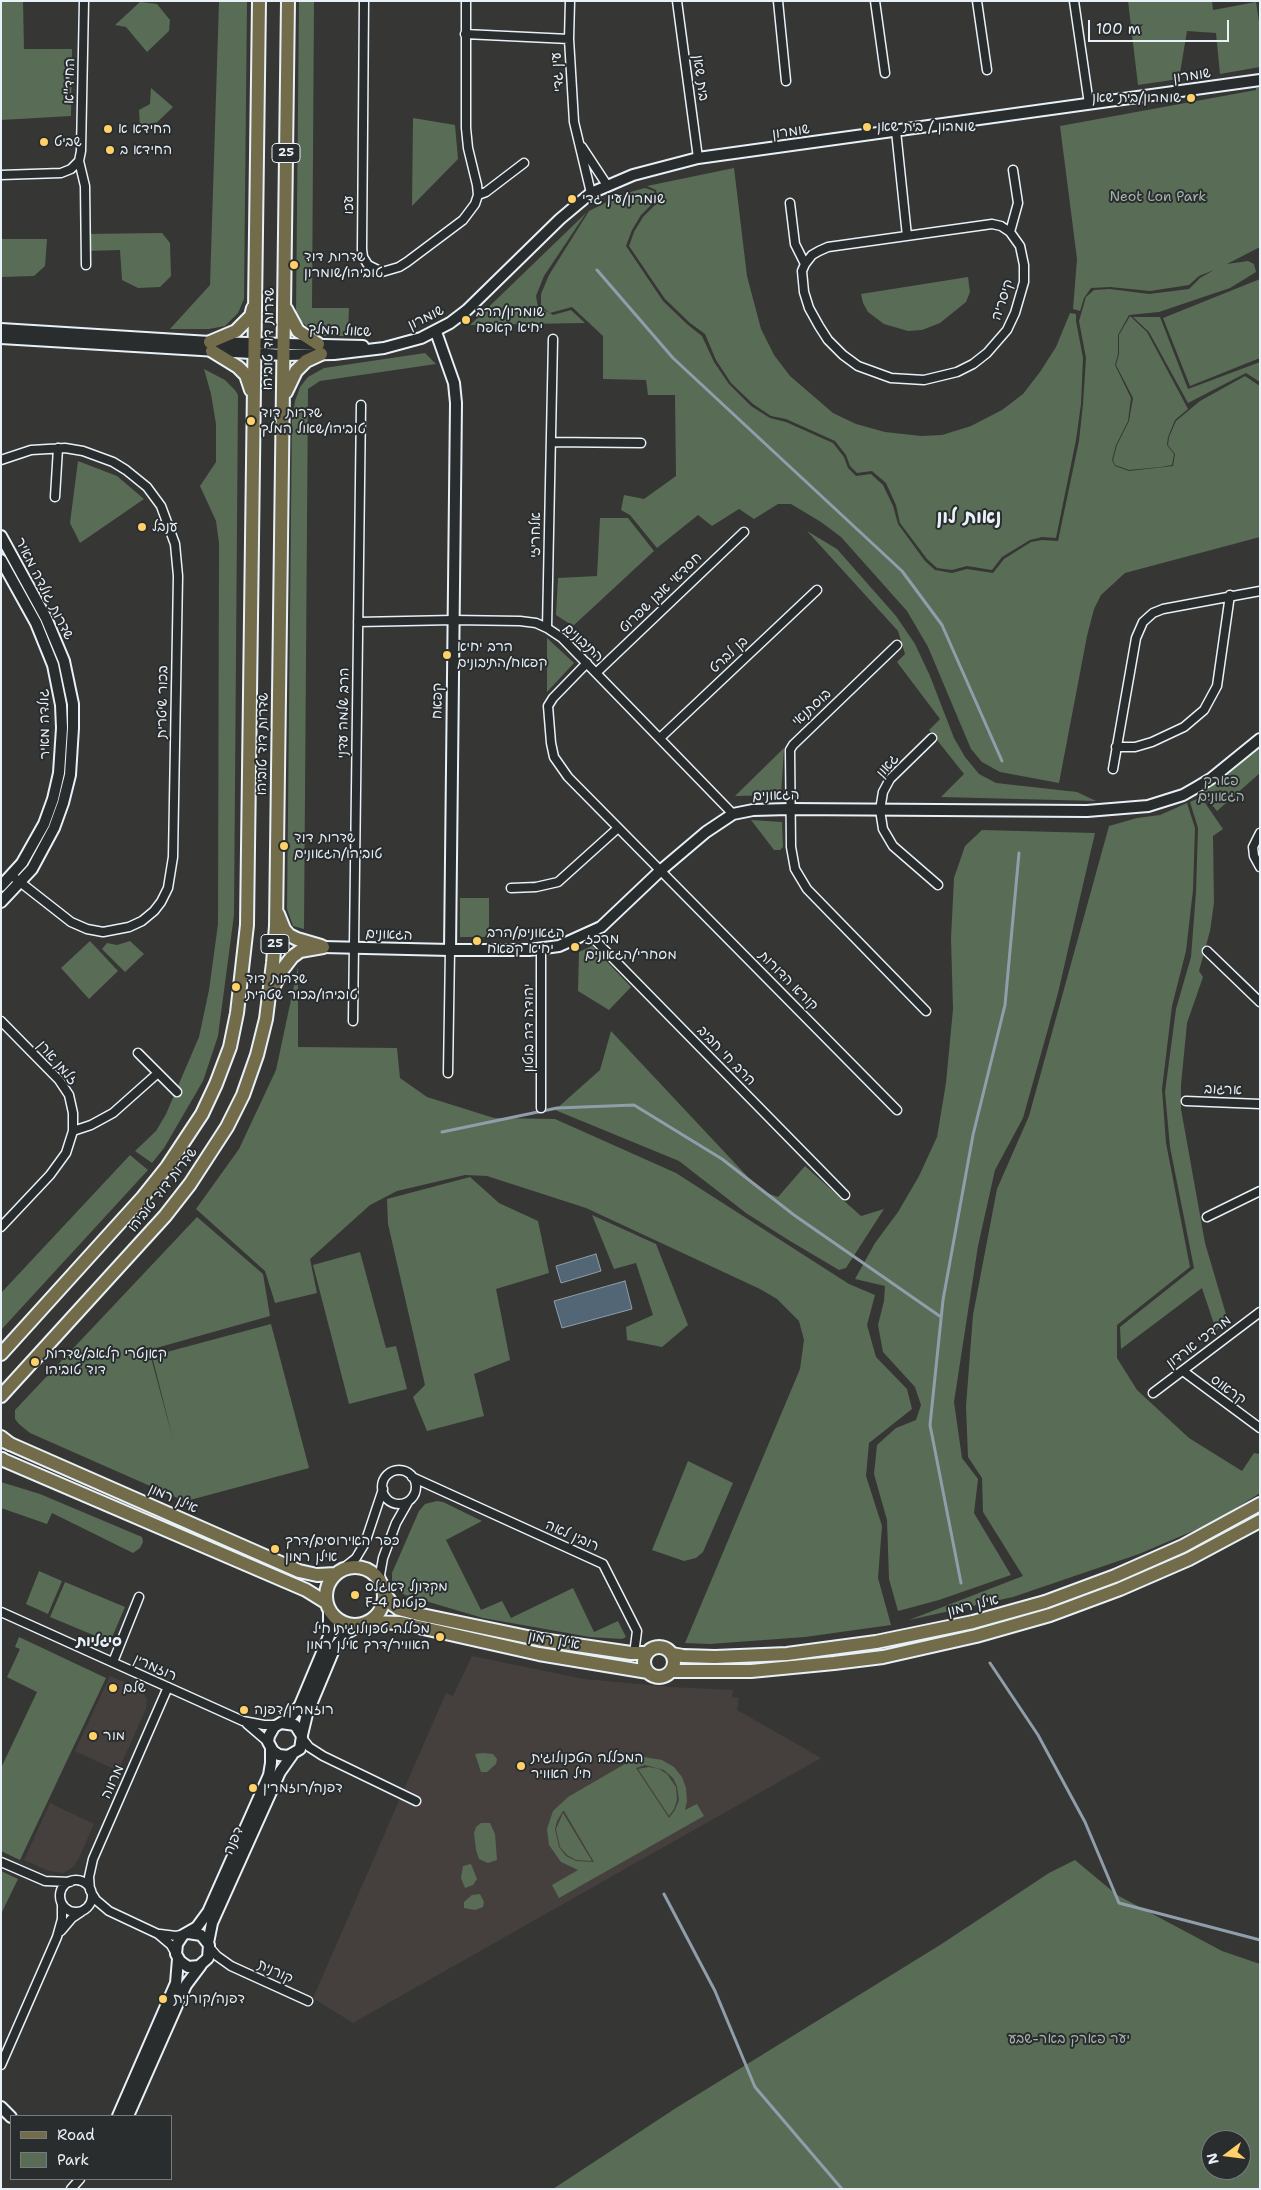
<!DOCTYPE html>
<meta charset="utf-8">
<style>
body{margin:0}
#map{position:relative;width:1261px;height:2190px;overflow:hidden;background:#363635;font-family:"Shantell Sans",sans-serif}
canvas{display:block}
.frame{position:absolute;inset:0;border:2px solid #e8f1f8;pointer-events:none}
.legend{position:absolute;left:10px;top:2115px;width:162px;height:65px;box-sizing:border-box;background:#2a2d2e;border:1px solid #767b7f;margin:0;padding:6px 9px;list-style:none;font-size:15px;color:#e8f1f8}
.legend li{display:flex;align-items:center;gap:10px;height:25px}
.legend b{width:25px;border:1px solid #767b7f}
.north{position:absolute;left:1201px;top:2130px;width:50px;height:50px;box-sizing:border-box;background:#2a2d2e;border:1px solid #767b7f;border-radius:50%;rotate:255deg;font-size:14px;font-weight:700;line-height:20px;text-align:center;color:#e8f1f8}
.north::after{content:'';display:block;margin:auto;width:18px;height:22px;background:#ffd166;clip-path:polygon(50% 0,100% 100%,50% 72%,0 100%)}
.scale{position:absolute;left:1088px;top:20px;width:141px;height:22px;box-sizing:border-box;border:2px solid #e8f1f8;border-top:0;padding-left:6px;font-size:15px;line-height:18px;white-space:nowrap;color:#e8f1f8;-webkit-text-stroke:4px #2a2d2e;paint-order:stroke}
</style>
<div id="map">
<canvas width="1261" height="2190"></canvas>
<div class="frame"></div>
<ul class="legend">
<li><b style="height:6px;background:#726c4b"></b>Road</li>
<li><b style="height:14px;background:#596c56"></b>Park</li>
</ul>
<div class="north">N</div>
<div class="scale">100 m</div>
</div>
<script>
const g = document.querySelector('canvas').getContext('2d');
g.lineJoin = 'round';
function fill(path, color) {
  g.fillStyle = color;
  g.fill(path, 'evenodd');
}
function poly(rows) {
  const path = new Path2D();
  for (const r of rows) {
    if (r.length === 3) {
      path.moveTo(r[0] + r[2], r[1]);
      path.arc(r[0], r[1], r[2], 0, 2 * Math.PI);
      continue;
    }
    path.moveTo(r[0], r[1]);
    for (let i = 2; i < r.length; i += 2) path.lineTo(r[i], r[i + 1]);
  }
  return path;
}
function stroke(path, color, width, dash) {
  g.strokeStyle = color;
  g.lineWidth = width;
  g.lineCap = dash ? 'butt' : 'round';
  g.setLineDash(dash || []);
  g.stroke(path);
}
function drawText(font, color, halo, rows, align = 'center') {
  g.font = font + ' "Shantell Sans","Playpen Sans Hebrew",sans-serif';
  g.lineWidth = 4;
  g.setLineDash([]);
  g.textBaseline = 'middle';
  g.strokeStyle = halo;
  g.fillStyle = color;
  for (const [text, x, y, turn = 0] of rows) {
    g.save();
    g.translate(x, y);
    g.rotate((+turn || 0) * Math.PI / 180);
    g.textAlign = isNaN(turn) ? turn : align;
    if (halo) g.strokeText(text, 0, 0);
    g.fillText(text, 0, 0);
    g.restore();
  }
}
fill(poly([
 [472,1656,584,1679,671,1687,733,1690,732,1697,739,1698,737,1710,821,1758,353,2023,313,1998,446,1693,453,1696],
 [110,1676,141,1689,147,1699,146,1709,118,1771,75,1751],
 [50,1803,94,1824,78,1860,72,1868,63,1873,49,1871,24,1860]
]), '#45403d');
fill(poly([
 [1,1,23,1,24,49,72,49,71,116,1,120],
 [219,1,247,1,244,299,238,313,225,326,209,329,170,329,210,285],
 [299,1,314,1,312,308,349,308,348,336,323,336,313,332,300,320,296,313],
 [1128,1,1212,1,1213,10,1256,2,1260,28,1260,67,1220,74,1216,33,1187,31,1179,79,1138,85],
 [140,2,157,4,170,20,169,31,147,52,126,27,115,25],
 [151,88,173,107,148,131,140,126,139,110,150,104],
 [1256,88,1260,88,1260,247,1227,264,1248,261,1254,264,1256,272,1230,288,1159,312,1129,315,1118,335,1118,354,1115,365,1131,398,1128,421,1116,445,1112,460,1115,466,1129,471,1173,466,1175,454,1168,445,1169,437,1176,421,1200,401,1245,376,1260,386,1260,537,1125,573,1101,595,1094,609,1087,636,1059,783,1000,772,982,762,971,749,928,647,907,611,841,537,821,522,791,504,778,504,754,519,739,509,712,526,698,515,657,548,630,515,621,510,624,495,644,499,676,476,675,395,648,395,646,380,603,379,603,336,572,307,550,313,553,315,571,310,585,323,470,325,586,213,544,276,536,296,538,307,550,313,541,306,541,294,549,275,589,211,623,194,645,188,654,191,656,200,641,215,632,230,626,246,663,301,688,325,702,336,714,362,729,384,751,406,770,418,786,422,833,443,844,457,848,468,856,476,871,474,883,485,893,506,898,524,925,561,935,570,952,573,967,569,993,573,1004,559,1031,542,1042,540,1058,541,1079,441,1083,404,1086,358,1079,321,1086,297,1094,290,1110,289,1149,294,1189,289,1200,278,1214,270,1199,276,1189,285,1150,291,1110,287,1091,288,1084,298,1080,311,1073,309,1077,259,1060,126,1256,90],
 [413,118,455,125,458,159,412,206],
 [734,168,747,276,761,329,774,355,790,376,833,413,856,424,885,432,921,436,942,435,971,426,1002,410,1023,394,1040,372,1056,347,1070,313,1076,314,1076,321,1083,358,1081,404,1076,440,1056,538,1042,537,1030,540,1002,557,992,570,967,566,952,570,937,568,927,559,900,523,896,505,886,483,872,471,857,473,850,466,846,455,835,441,786,419,771,416,753,404,731,383,716,360,705,334,690,323,665,299,629,246,634,232,643,217,659,201,656,190,647,186],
 [162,233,170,243,171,276,160,287,138,288,122,280,120,250,86,251,85,234],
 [1,239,47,239,45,266,34,276,1,277],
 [968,277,970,292,966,302,940,323,922,330,908,331,884,324,868,312,863,303,861,294],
 [1260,279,1260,358,1190,386,1163,318],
 [1130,316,1147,332,1188,409,1175,420,1168,437,1167,445,1174,454,1172,465,1161,467,1129,470,1115,465,1113,460,1117,445,1129,421,1133,398,1116,365,1119,354,1119,335],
 [1133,317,1160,317,1188,389,1260,362,1260,382,1246,373,1188,403,1149,332],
 [425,353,436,364,320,381,308,389,304,929,293,926,287,909,292,420,295,401,300,387,308,377,324,368],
 [204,369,225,380,235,390,238,395,234,915,218,1036,203,1081,164,1148,152,1163,135,1151,156,1131,166,1114,199,1037,209,990,218,924,219,543,216,521,200,486,216,462,216,424,211,394],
 [78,461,117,476,144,499,80,543,70,523],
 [600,518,628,518,654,551,573,626,556,615,558,578,597,576],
 [807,531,837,549,896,616,915,644,930,676,954,738,965,757,979,774,996,783,1077,792,1096,801,941,797,964,774,929,730,940,719,897,662,905,654,898,631],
 [547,638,574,663,547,692],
 [1260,739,1260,773,1217,811,1200,791,1201,784],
 [784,748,781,795,735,796],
 [1201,797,1223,829,1213,836,1214,903,1210,931,1199,971,1203,977,1187,1023,1181,1085,1181,1109,1205,1243,1228,1321,1216,1330,1202,1288,1121,1349,1120,1327,1194,1268,1170,1147,1165,1092,1176,1009,1191,957,1196,892,1198,828,1190,802],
 [1187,803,1195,828,1193,890,1186,951,1172,1006,1162,1089,1166,1143,1190,1267,1117,1325,1117,1358,1137,1390,1189,1438,1242,1471,1254,1453,1260,1454,1260,1493,1214,1522,1139,1554,1013,1597,909,1620,1023,1576,983,1512,982,1478,968,1457,966,1406,973,1315,997,1189,1029,1116,1109,826,1137,818,1160,815],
 [751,820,782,822,783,847,780,850,774,850],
 [982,830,1095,833,1058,993,1023,1118,995,1170,978,1246,954,1402,962,1458,978,1479,974,1513,1011,1575,939,1600,898,1611,889,1579,887,1520,874,1474,877,1445,896,1428,916,1420,921,1405,915,1387,883,1352,878,1325,884,1301,885,1286,855,1279,875,1243,898,1212,919,1176,937,1137,946,1083,953,1009,951,938,954,878,965,846],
 [460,898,489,898,489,937,460,937],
 [90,941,118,971,89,999,61,968],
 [130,941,144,954,125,972,102,949,107,943,117,945],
 [592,946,631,987,609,1010,578,991,579,952],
 [298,967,298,1047,397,1048,400,1078,427,1097,494,1118,555,1119,676,1173,849,1284,875,1295,867,1325,876,1357,907,1389,912,1409,869,1443,866,1476,882,1526,878,1578,891,1625,805,1637,710,1644,685,1643,800,1369,804,1340,799,1321,777,1299,760,1289,586,1208,487,1176,465,1175,397,1191,370,1205,310,1259,317,1293,275,1303,265,1271,196,1209,239,1149,276,1070],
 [611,1031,761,1191,778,1197,805,1166,861,1216,884,1209,846,1268,839,1270,790,1241,746,1213,679,1161,555,1110,600,1070],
 [130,1155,148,1170,1,1330,1,1293],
 [470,1177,499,1203,538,1221,549,1273,496,1289,510,1360,474,1374,484,1416,427,1431,413,1397,425,1385,388,1224,387,1199],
 [592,1215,656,1244,688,1325,662,1347,627,1340,626,1327,653,1315,636,1263,614,1269],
 [197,1217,263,1274,270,1316,149,1350,174,1443,152,1356,271,1324,309,1468,190,1500,191,1504,30,1433,19,1424,15,1419,15,1410],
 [360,1252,386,1348,396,1346,407,1389,349,1404,313,1265],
 [688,1461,733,1483,703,1552,696,1558,684,1561,652,1550],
 [1,1482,40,1494,142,1537,143,1542,140,1548,133,1553,52,1513,47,1524,1,1508],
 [437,1501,443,1502,482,1521,446,1540,481,1610,502,1601,511,1618,573,1588,594,1632,618,1621,626,1637,622,1639,590,1637,483,1618,405,1595,399,1591,392,1583,392,1573,419,1511,425,1504],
 [39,1571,62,1581,48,1614,26,1604],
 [65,1582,125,1607,110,1642,50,1617],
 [19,1637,106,1678,20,1860,1,1851,1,1768,37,1692,7,1677,20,1649,15,1647],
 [483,1753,493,1754,497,1759,496,1764,487,1772,481,1772,475,1754],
 [644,1757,662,1760,674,1767,682,1777,686,1788,687,1801,685,1810,697,1804,704,1816,559,1898,552,1885,578,1870,561,1862,549,1845,547,1829,553,1811,568,1797,630,1761],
 [645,1765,664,1770,673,1778,677,1786,679,1800,675,1810,669,1818,636,1768],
 [563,1811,564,1811,594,1862,576,1861,566,1856,559,1847,555,1829,557,1821],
 [649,1767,659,1769,667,1774,676,1787,677,1800,674,1809,669,1816,638,1769],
 [563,1813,592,1861,576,1860,567,1855,560,1847,556,1829],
 [481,1823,490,1823,495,1834,497,1860,488,1863,479,1859,476,1850,474,1833,476,1827],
 [1075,1860,1117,1895,1222,1951,1260,1964,1260,2189,553,2189,676,2108,940,1945,1049,1873],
 [1211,2140,1241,2140,1241,2170,1211,2170],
 [471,1864,477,1879,473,1885,465,1888,461,1878,463,1866],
 [1,1871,18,1879,1,1914],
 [480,1894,484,1902,483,1907,475,1910,464,1908,464,1902,472,1895]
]), '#596c56');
const water = poly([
 [596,1254,601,1271,561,1283,556,1266,596,1254],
 [625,1281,632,1309,562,1328,554,1301,625,1281]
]);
fill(water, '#536676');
stroke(water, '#8f9eaa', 1);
stroke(poly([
 [597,270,673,358,902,571,942,625,1002,761],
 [442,1132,557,1108,634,1105,722,1159,794,1215,941,1317],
 [961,1583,930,1425,943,1300,973,1135,1005,1005,1019,853],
 [990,1663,1038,1735,1085,1822,1119,1903,1260,1940],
 [664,1894,715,1991,755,2087,842,2189]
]), '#8f9eaa', 3);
const minor = poly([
 [364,1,362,249,363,257,368,265,382,272,399,267,407,262,463,220,475,204,478,195,477,185,468,148,466,128,466,1],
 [570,1,569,39,574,122,591,193],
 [677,1,698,158],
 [778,1,786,81],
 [875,1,885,73],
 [977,1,987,70],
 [1074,1,1089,104],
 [465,34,569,39],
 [896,131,907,236],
 [582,147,607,185],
 [79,161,85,186,86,265],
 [1,175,61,173,71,169,79,161,81,151,84,1],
 [478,195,486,192,524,163],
 [790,203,795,244,805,264],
 [992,224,1001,226,1010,232,1020,246,1024,265,1024,282,1015,313,1007,330,987,353,973,364,957,372,924,380,891,378,858,366,843,355,828,340,819,326,809,308,804,292,802,271,805,264,812,255,819,251,828,247,992,224],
 [1010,232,1018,203,1013,170],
 [551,442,641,443],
 [1,460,31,450,65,448,83,451,113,462,126,470,147,487,161,506,175,544,178,576,173,857,168,888,161,902,154,911,142,921,129,927,103,932,87,929,71,922,11,875],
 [55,497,58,448],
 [358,622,453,620,520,621,536,623,547,628,562,638,733,814],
 [547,628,553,339],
 [897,645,793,745,790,750,791,847,795,869,807,889,926,1011],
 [587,663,553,698,548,706,551,743,554,757,568,777,897,1110],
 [596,673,744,532],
 [660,738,817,590],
 [932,738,890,779,883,792,880,810,883,829,893,846,938,885],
 [1116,747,1135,747,1152,742,1184,727,1204,710,1217,686,1230,595],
 [1113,769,1136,638,1143,622,1153,613,1163,609,1260,591],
 [1260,833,1253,847,1254,856,1260,867],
 [511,888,536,887,558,882,618,828],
 [589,934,845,1195],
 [541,949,541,1108],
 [1207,951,1260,1002],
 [1,1021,59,1080,69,1095,73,1113,73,1131,66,1153,50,1175,1,1227],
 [353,1021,361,405],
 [138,1053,177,1092],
 [448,1073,450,950],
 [1186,1101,1260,1104],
 [73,1131,91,1125,113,1113,158,1073],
 [1207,1217,1260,1191],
 [1183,1371,1260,1428],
 [1153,1393,1260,1312],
 [399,1487,17],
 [412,1477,603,1564,637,1631,634,1654],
 [341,1570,356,1558,365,1543,383,1489],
 [382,1584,380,1575,383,1558,396,1523,408,1502],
 [1,1612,243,1721,264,1725,276,1725],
 [113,1662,139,1597],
 [247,1724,268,1742],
 [302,1738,309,1747,323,1756,416,1801],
 [1,1862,45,1881,70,1882],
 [76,1896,16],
 [90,1890,89,1877,93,1859,168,1687],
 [91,1892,96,1900,109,1911,158,1934,171,1945,176,1954],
 [61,1931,72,1918,81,1912],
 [160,1934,176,1936,186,1934],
 [210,1948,217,1956,231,1966,308,2001],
 [1,2065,57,1937,62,1919,62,1905],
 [71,2189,80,2179]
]);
const tertiary = poly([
 [1,329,210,342,363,346],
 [436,332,454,383,456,403,450,950],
 [1,338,284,355,334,354,384,348,421,338,450,323,467,310,560,219,591,193,633,175,698,158,1260,80],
 [1,536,46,618,64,661,73,704,73,728,70,775,63,803,54,828,32,869,1,902],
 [1,560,36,623,53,665,61,705,62,728,59,773,53,799,44,824,22,863,1,886],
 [323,947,450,950,529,950,559,946,601,927,660,871,706,832,733,814,753,810,789,809,1087,811,1148,806,1183,795,1197,787,1212,778,1260,739],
 [281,1723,295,1725,302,1736,300,1749,288,1756,279,1755,273,1751,268,1742,269,1736,274,1727,291,1717,300,1705,329,1636,329,1608],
 [302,1735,307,1714,335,1647,347,1633,363,1624],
 [188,1933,201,1935,209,1945,208,1958,199,1966,188,1967,180,1961,176,1954,177,1944,183,1935,197,1927,208,1912,269,1775,271,1763,271,1749],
 [208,1943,212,1923,280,1772,292,1755],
 [1,2107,11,2117],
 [118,2116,176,1983,178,1959],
 [128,2116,186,1985,201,1965]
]);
const primary = poly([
 [1,1440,299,1571,317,1575,336,1574],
 [1,1459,306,1590,327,1603],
 [355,1596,29],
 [384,1593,392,1604,399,1609,422,1615,542,1640,631,1653,647,1653],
 [367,1622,401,1623,539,1654,648,1672],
 [659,1662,15],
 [672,1654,683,1656,715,1657,787,1654,876,1642,973,1622,1045,1602,1115,1576,1183,1546,1260,1504],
 [672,1671,751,1671,834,1663,883,1657,976,1636,1050,1615,1120,1589,1189,1559,1260,1521]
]);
const trunk = poly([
 [286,309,298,331,318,344],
 [210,342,236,331,251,316,253,308],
 [212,351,238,367,246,375,251,390],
 [286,392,296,371,306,361,321,354],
 [278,914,284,929,289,935,297,939,321,946],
 [274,986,282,970,292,957,300,951,323,947],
 [1,1354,143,1197,167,1167,202,1114,216,1084,230,1047,237,1013,247,925,259,1],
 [1,1396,165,1216,190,1184,227,1127,243,1095,257,1055,266,1019,273,963,276,926,288,1],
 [1,1437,10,1444],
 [1,1459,2,1459]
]);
stroke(minor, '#e8f1f8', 11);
stroke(tertiary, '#e8f1f8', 14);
stroke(primary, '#e8f1f8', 16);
stroke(trunk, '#e8f1f8', 16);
stroke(minor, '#2a2d2e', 8);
stroke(tertiary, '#2a2d2e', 10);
stroke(primary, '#726c4b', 12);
stroke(trunk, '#726c4b', 12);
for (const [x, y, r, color] of [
 [1191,98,5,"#ffd166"],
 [867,127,5,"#ffd166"],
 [108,129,5,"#ffd166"],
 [44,142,5,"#ffd166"],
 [110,150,5,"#ffd166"],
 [572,199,5,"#ffd166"],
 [294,265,5,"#ffd166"],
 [466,320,5,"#ffd166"],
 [251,421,5,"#ffd166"],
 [142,527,5,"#ffd166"],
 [447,655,5,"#ffd166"],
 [284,846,5,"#ffd166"],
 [477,941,5,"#ffd166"],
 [575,947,5,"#ffd166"],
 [236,987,5,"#ffd166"],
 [35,1362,5,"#ffd166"],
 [275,1549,5,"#ffd166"],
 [355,1595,5,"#ffd166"],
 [440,1637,5,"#ffd166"],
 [113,1688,5,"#ffd166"],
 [244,1710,5,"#ffd166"],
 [93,1736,5,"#ffd166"],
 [521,1766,5,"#ffd166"],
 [253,1788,5,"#ffd166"],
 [163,1999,5,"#ffd166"]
]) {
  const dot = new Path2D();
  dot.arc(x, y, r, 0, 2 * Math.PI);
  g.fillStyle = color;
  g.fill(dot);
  stroke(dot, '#2a2d2e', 2);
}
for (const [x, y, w] of [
 [286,153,28],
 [275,944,28]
]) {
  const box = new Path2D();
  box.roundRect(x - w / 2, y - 9.5, w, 19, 4);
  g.fillStyle = '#2a2d2e';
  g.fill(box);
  stroke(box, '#e8f1f8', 1);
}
drawText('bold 12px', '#e8f1f8', null, [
 ["25",286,153],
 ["25",275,944]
]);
drawText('14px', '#e8f1f8', '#2a2d2e', [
 ["עין גדי",558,72,-94],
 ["שומרון",1192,76,-8],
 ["בית שאן",700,78,82],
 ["החיד\"א",70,81,-89],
 ["שומרון",791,132,-8],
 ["עכו",349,205,-90],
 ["קיסריה",1003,300,-71],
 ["שומרון",426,318,-26],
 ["שאול המלך",340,331,3],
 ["שדרות דוד טוביהו",269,339,-89],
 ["אלחריזי",536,535,-89],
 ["שדרות גולדה מאיר",44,589,63],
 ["חסדאי אבן שפרוט",661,593,-44],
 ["התיבונים",583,643,43],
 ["בן לברט",729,655,-43],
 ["קפאח",438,701,-89],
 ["בכור שיטרית",163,702,-89],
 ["בוסתנאי",812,708,-43],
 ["הרב שלמה עדני",344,713,-89],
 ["גולדה מאיר",45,724,-91],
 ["שדרות דוד טוביהו",263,744,-89],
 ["גאון",888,766,-49],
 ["הגאונים",776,796,-2],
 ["הגאונים",389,935,2],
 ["קורא הדורות",788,981,45],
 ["יהודה דה בוטון",529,1028,-90],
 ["הרב חי חביב",726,1056,46],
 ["זלמן ארן",57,1063,49],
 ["ארגוב",1223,1090,2],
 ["שדרות דוד טוביהו",163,1190,-52],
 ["מרדכי ארדון",1199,1342,-37],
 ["קראוס",1228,1390,36],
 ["אילן רמון",173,1499,24],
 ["רובין לאה",572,1536,24],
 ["אילן רמון",973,1606,-14],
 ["אילן רמון",554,1641,10],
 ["רוזמרין",155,1668,24],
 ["מרווה",113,1782,-66],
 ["דפנה",234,1841,-66],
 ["קורנית",275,1972,25]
]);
drawText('14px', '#e8f1f8', '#2a2d2e', [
 ["שומרון/בית שאן",1181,98,"right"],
 ["שומרון / בית שאן",877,127],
 ["החידא א",118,129],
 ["שביט",54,142],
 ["החידא ב",120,150],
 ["שומרון/עין גדי",582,199],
 ["שדרות דוד",304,257],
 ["טוביהו/שומרון",304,273],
 ["שומרון/הרב",476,312],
 ["יחיא קאפח",476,328],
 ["שדרות דוד",261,413],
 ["טוביהו/שאול המלך",261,429],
 ["ענבל",152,527],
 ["הרב יחיא",457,647],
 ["קפאח/התיבונים",457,663],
 ["שדרות דוד",294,838],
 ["טוביהו/הגאונים",294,854],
 ["הגאונים/הרב",487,933],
 ["יחיא קפאח",487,949],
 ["מרכז",585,939],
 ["מסחרי/הגאונים",585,955],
 ["שדרות דוד",246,979],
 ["טוביהו/בכור שטרית",246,995],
 ["קאנטרי קלאב/שדרות",45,1354],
 ["דוד טוביהו",45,1370],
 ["כפר האירוסים/דרך",285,1541],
 ["אילן רמון",285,1557],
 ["מקדונל דאגלס",365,1587],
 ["F-4 פנטום",365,1603],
 ["מכללה טכנולוגית חיל",430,1629,"right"],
 ["האוויר/דרך אילן רמון",430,1645,"right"],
 ["שלם",123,1688],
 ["רוזמרין/דפנה",254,1710],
 ["מור",103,1736],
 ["המכללה הטכנולוגית",531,1758],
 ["חיל האוויר",531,1774],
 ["דפנה/רוזמרין",263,1788],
 ["דפנה/קורנית",173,1999]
], 'left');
drawText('14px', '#a8b5af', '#2a2d2e', [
 ["Neot Lon Park",1158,197],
 ["פארק",1221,781],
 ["הגאונים",1221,797],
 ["יער פארק באר-שבע",1069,2039]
]);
drawText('bold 15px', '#e8f1f8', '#2a2d2e', [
 ["סיגליות",99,1642]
]);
drawText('bold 19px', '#e8f1f8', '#2a2d2e', [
 ["נאות לון",969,518]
]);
</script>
